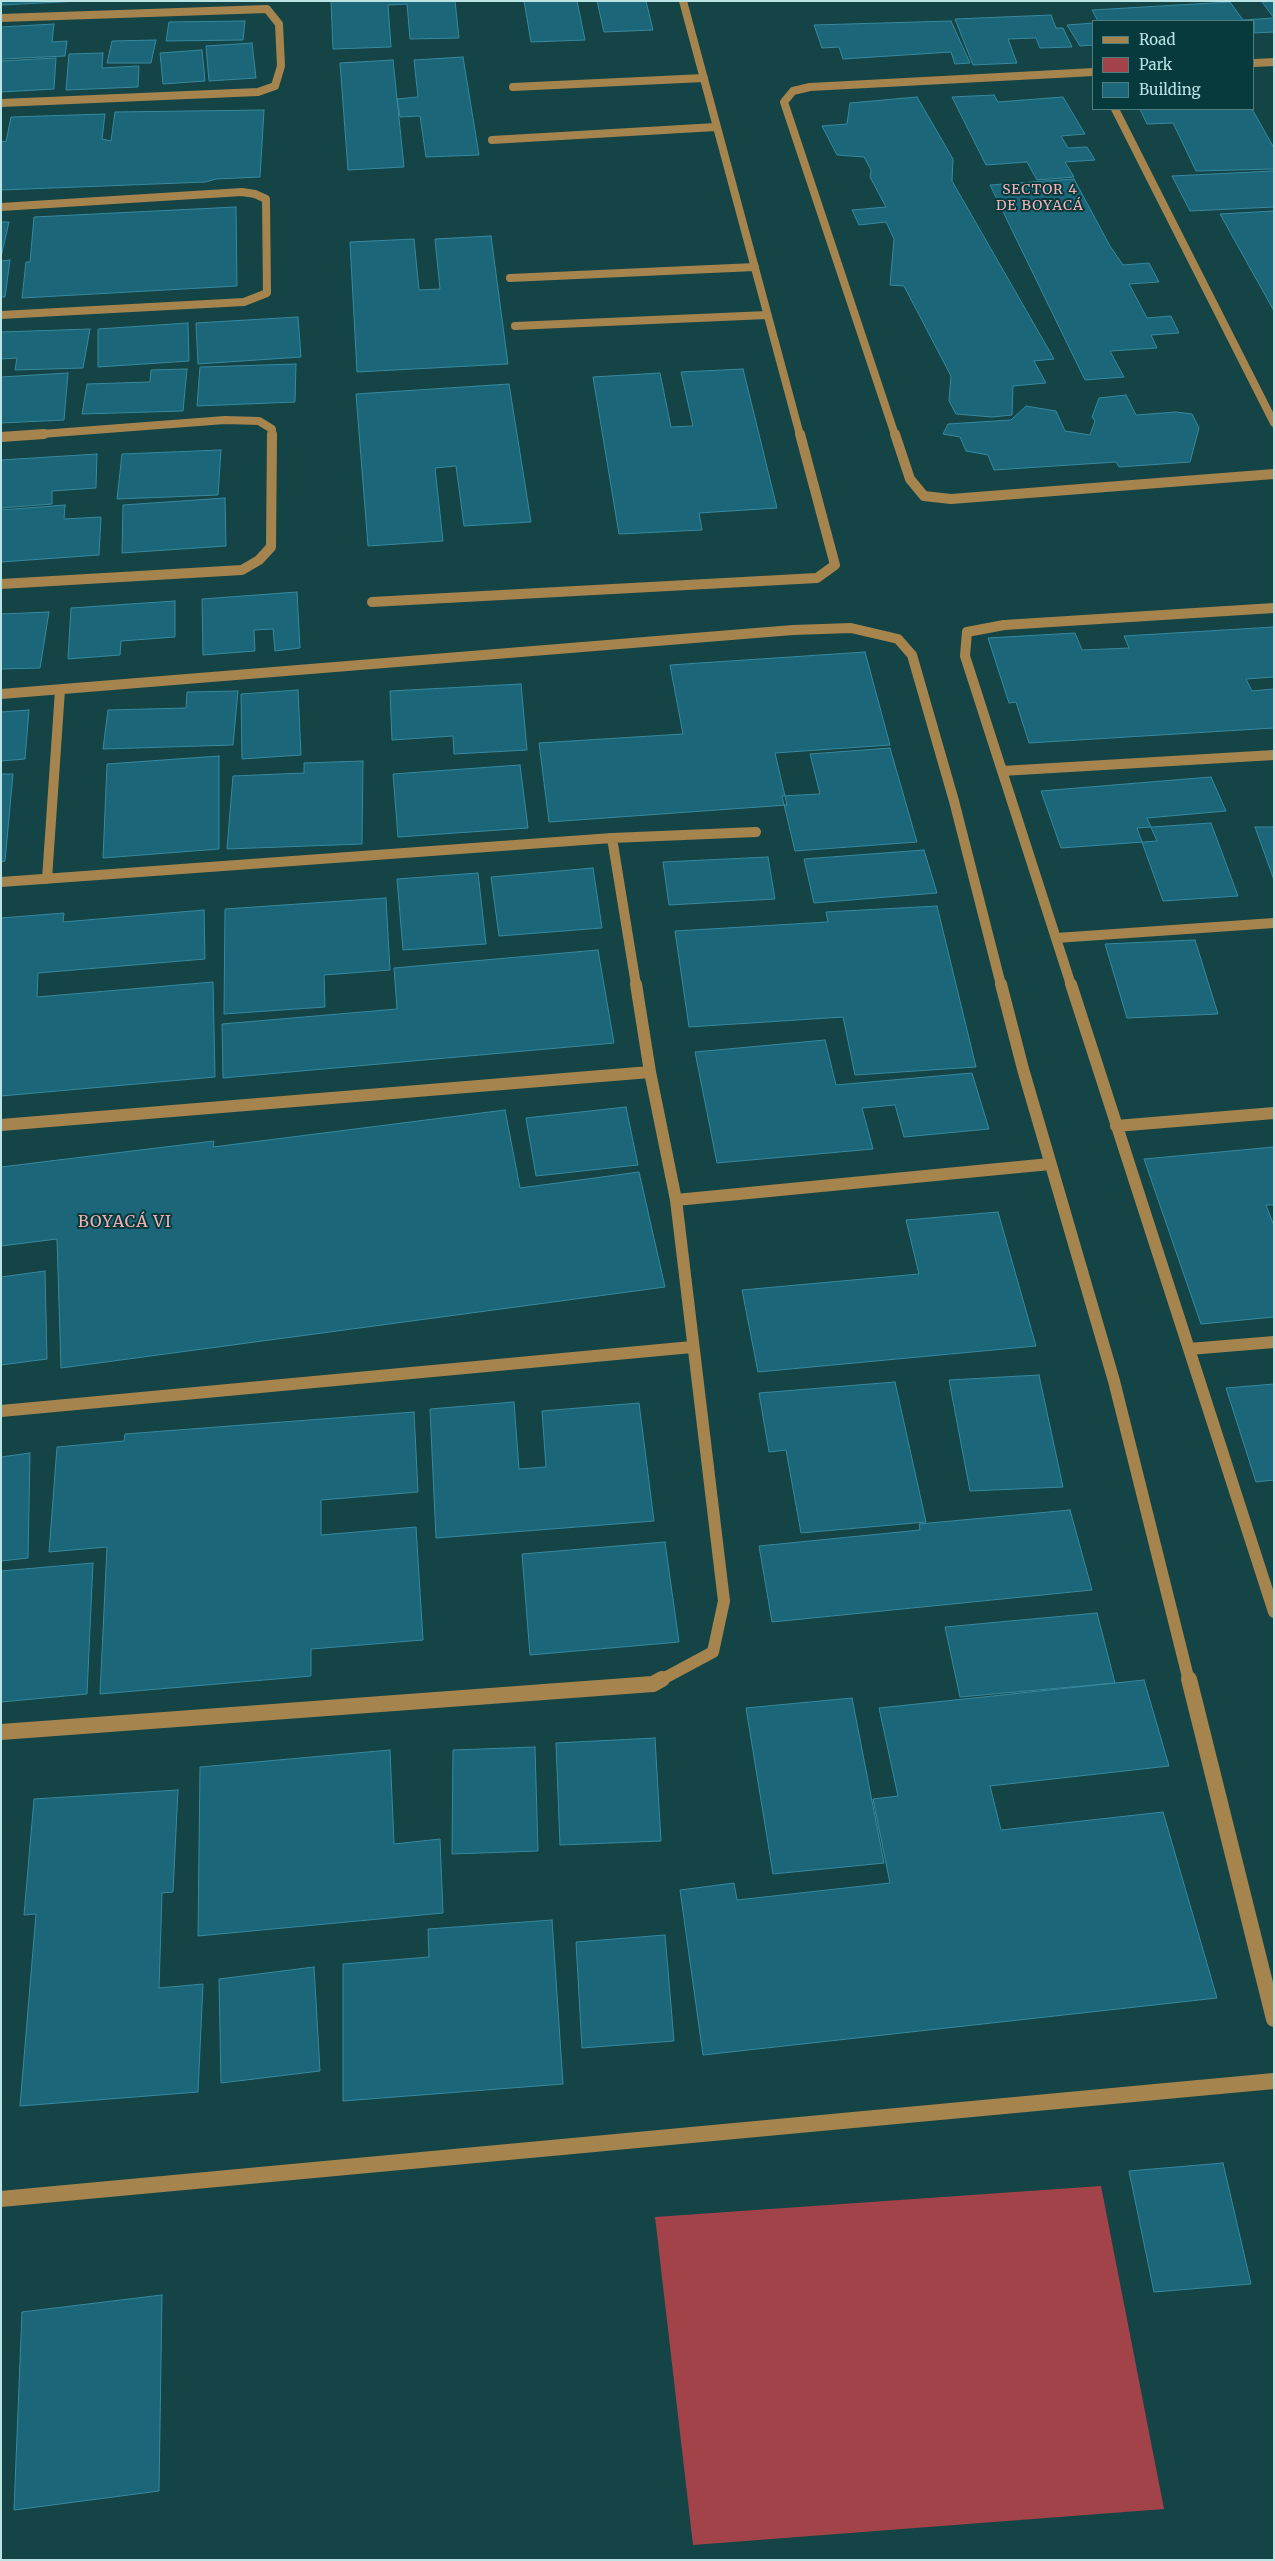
<!DOCTYPE html>
<meta charset="utf-8">
<style>
body{margin:0}
#map{position:relative;width:1275px;height:2561px;overflow:hidden;background:#144446;font-family:Merriweather,serif}
canvas{display:block}
.frame{position:absolute;inset:0;border:2px solid #bae3e4;pointer-events:none}
.legend{position:absolute;left:1092px;top:20px;width:162px;height:90px;box-sizing:border-box;background:#063a3c;border:1px solid #4e7e7f;margin:0;padding:6px 9px;list-style:none;font-size:15px;color:#bae3e4}
.legend li{display:flex;align-items:center;gap:10px;height:25px}
.legend b{width:25px;border:1px solid #4e7e7f}
</style>
<div id="map">
<canvas width="1275" height="2561"></canvas>
<div class="frame"></div>
<ul class="legend">
<li><b style="height:6px;background:#a6844d"></b>Road</li>
<li><b style="height:14px;background:#a24349"></b>Park</li>
<li><b style="height:14px;background:#1b6679"></b>Building</li>
</ul>
</div>
<script>
const g = document.querySelector('canvas').getContext('2d');
g.lineJoin = 'round';
function fill(path, color) {
  g.fillStyle = color;
  g.fill(path, 'evenodd');
}
function poly(rows) {
  const path = new Path2D();
  for (const r of rows) {
    path.moveTo(r[0], r[1]);
    for (let i = 2; i < r.length; i += 2) path.lineTo(r[i], r[i + 1]);
  }
  return path;
}
function stroke(path, color, width, dash) {
  g.strokeStyle = color;
  g.lineWidth = width;
  g.lineCap = dash ? 'butt' : 'round';
  g.setLineDash(dash || []);
  g.stroke(path);
}
function drawText(font, color, halo, rows, align = 'center') {
  g.font = font + ' Merriweather,serif';
  g.lineWidth = 4;
  g.setLineDash([]);
  g.textBaseline = 'middle';
  g.strokeStyle = halo;
  g.fillStyle = color;
  for (const [text, x, y, turn = 0] of rows) {
    g.save();
    g.translate(x, y);
    g.rotate((+turn || 0) * Math.PI / 180);
    g.textAlign = isNaN(turn) ? turn : align;
    if (halo) g.strokeText(text, 0, 0);
    g.fillText(text, 0, 0);
    g.restore();
  }
}
fill(poly([
 [1101,2186,1164,2509,693,2545,655,2217]
]), '#a24349');
const building = poly([
 [1,1,81,1,1,5,1,1],
 [331,1,455,1,459,38,410,39,407,4,388,5,391,47,333,49,331,1],
 [524,1,577,1,585,40,531,42,524,1],
 [597,1,646,1,653,30,604,32,597,1],
 [1274,1,1274,32,1254,33,1254,21,1098,21,1092,10,1230,2,1243,20,1274,18,1262,2,1274,1],
 [1051,15,1056,28,1063,28,1072,47,1040,48,1036,38,1008,39,1017,63,973,65,955,19,1051,15],
 [245,21,243,40,166,41,169,22,245,21],
 [951,21,970,63,955,64,951,52,843,59,839,47,822,48,814,25,951,21],
 [1094,23,1094,45,1080,46,1067,25,1094,23],
 [54,24,52,42,67,41,65,56,1,59,1,27,54,24],
 [156,40,151,63,107,63,112,41,156,40],
 [252,43,256,78,209,81,206,46,252,43],
 [202,50,205,81,163,84,160,53,202,50],
 [103,53,102,68,139,66,138,87,66,90,69,54,103,53],
 [463,57,479,155,426,157,420,116,400,117,397,99,418,97,414,60,463,57],
 [56,58,54,89,1,92,1,61,56,58],
 [393,60,404,167,348,170,340,63,393,60],
 [994,95,998,102,1063,97,1085,134,1061,136,1068,148,1087,147,1095,160,1065,162,1074,177,1037,180,1027,162,986,165,952,97,994,95],
 [917,97,953,159,952,181,1054,359,1034,361,1046,383,1013,386,1012,415,992,417,956,414,949,401,951,376,904,286,890,285,894,239,886,222,859,225,852,210,886,207,870,177,871,170,864,157,837,155,822,126,847,124,850,103,917,97],
 [1140,109,1252,109,1274,148,1274,169,1196,171,1173,123,1147,124,1140,109],
 [264,110,260,177,216,179,206,182,1,190,1,141,6,142,11,117,105,114,102,139,111,141,115,112,264,110],
 [1274,171,1274,207,1190,211,1172,176,1274,171],
 [1074,179,1110,246,1123,265,1149,263,1159,282,1129,284,1147,318,1171,316,1179,333,1151,335,1157,348,1110,351,1124,377,1085,380,990,185,1074,179],
 [236,207,237,286,22,298,26,262,30,262,34,217,236,207],
 [1274,211,1274,311,1220,214,1274,211],
 [1,222,9,222,1,257,1,222],
 [491,236,508,364,357,372,350,242,414,239,419,290,440,289,435,239,491,236],
 [10,260,5,297,1,297,1,261,10,260],
 [298,317,301,357,198,364,196,323,298,317],
 [188,323,189,361,98,367,98,329,188,323],
 [90,329,83,368,15,370,17,358,1,359,1,332,90,329],
 [296,364,295,402,197,406,200,367,296,364],
 [187,369,183,411,82,414,87,384,150,382,151,370,187,369],
 [743,369,777,508,699,513,702,530,619,534,593,377,660,373,671,427,693,426,681,372,743,369],
 [68,373,64,420,1,423,1,377,68,373],
 [509,384,531,522,464,526,456,466,435,468,443,541,368,546,356,394,509,384],
 [1126,395,1136,415,1176,412,1192,414,1199,428,1190,462,1119,467,1116,462,994,470,988,455,966,451,960,437,943,434,948,424,1011,420,1026,406,1056,411,1065,431,1090,435,1095,421,1092,417,1099,398,1126,395],
 [221,450,218,495,117,499,122,454,221,450],
 [97,454,96,488,52,491,52,504,1,508,1,460,97,454],
 [225,498,226,546,122,553,123,505,225,498],
 [65,505,64,519,101,517,99,555,1,562,1,510,65,505],
 [297,592,300,648,275,651,273,629,254,630,255,651,203,655,202,599,297,592],
 [175,601,175,637,121,641,120,655,68,659,71,608,175,601],
 [49,612,40,668,1,669,1,614,49,612],
 [1274,627,1274,677,1246,679,1252,691,1274,689,1274,728,1029,743,1016,702,1009,703,988,638,1075,633,1082,650,1129,648,1124,636,1274,627],
 [865,652,890,745,775,753,787,805,549,822,539,743,683,734,670,665,865,652],
 [521,684,527,750,454,754,453,736,392,740,390,691,521,684],
 [298,690,301,755,242,759,241,694,298,690],
 [238,691,233,745,103,749,108,710,186,708,187,692,238,691],
 [29,710,25,759,1,761,1,712,29,710],
 [890,748,917,842,795,851,782,796,820,794,810,754,890,748],
 [219,756,219,849,103,858,107,764,219,756],
 [363,761,362,844,227,849,233,776,304,773,304,763,363,761],
 [520,765,528,828,398,837,393,774,520,765],
 [1,774,13,774,5,861,1,862,1,774],
 [1211,777,1226,811,1147,818,1157,841,1061,848,1041,791,1211,777],
 [1211,823,1238,896,1163,901,1137,828,1211,823],
 [1255,827,1274,827,1274,880,1255,827],
 [924,850,937,893,814,903,804,859,924,850],
 [768,857,775,899,669,905,663,862,768,857],
 [593,868,602,928,499,936,491,877,593,868],
 [478,873,486,944,403,950,397,879,478,873],
 [386,898,390,970,324,975,325,1007,224,1014,225,909,386,898],
 [937,906,976,1067,855,1075,843,1017,689,1027,675,931,828,922,826,912,937,906],
 [204,910,205,959,38,973,37,997,213,982,215,1077,1,1096,1,918,64,913,63,922,204,910],
 [1195,940,1218,1014,1127,1018,1105,944,1195,940],
 [598,950,614,1043,223,1078,222,1024,397,1009,394,968,598,950],
 [825,1040,836,1085,972,1073,989,1129,904,1137,895,1105,862,1108,873,1149,717,1163,695,1052,825,1040],
 [626,1107,638,1165,536,1176,526,1118,626,1107],
 [505,1110,520,1188,639,1172,665,1287,61,1368,57,1239,1,1246,1,1167,214,1141,213,1147,505,1110],
 [1274,1147,1274,1205,1266,1205,1274,1226,1274,1317,1201,1324,1144,1159,1274,1147],
 [998,1212,1036,1346,758,1372,742,1290,919,1274,906,1220,998,1212],
 [45,1271,47,1359,1,1365,1,1277,45,1271],
 [1039,1375,1063,1487,970,1491,949,1380,1039,1375],
 [895,1382,926,1522,801,1533,786,1450,769,1452,759,1393,895,1382],
 [1274,1384,1274,1480,1256,1482,1226,1388,1274,1384],
 [514,1402,519,1469,546,1467,542,1411,639,1403,654,1521,436,1538,430,1409,514,1402],
 [414,1412,418,1492,321,1500,321,1535,416,1527,423,1640,311,1649,311,1676,100,1694,107,1547,49,1552,57,1447,124,1441,125,1434,414,1412],
 [30,1453,28,1558,1,1561,1,1457,30,1453],
 [1070,1510,1092,1590,772,1622,759,1546,920,1530,919,1524,1070,1510],
 [665,1542,679,1642,530,1655,522,1554,665,1542],
 [93,1563,87,1694,1,1702,1,1571,93,1563],
 [1097,1613,1115,1683,960,1697,945,1627,1097,1613],
 [1144,1680,1169,1766,990,1786,1001,1830,1163,1812,1217,1998,703,2055,680,1890,734,1883,737,1900,890,1883,873,1799,898,1796,879,1708,1144,1680],
 [852,1698,884,1863,773,1874,746,1708,852,1698],
 [655,1738,661,1841,560,1845,556,1743,655,1738],
 [535,1747,538,1851,452,1854,453,1750,535,1747],
 [390,1750,394,1844,440,1839,443,1913,198,1936,200,1767,390,1750],
 [178,1790,173,1892,162,1893,159,1988,203,1984,198,2092,20,2106,36,1914,24,1915,34,1799,178,1790],
 [552,1920,563,2084,343,2101,343,1964,429,1957,428,1929,552,1920],
 [665,1935,674,2041,582,2048,576,1942,665,1935],
 [314,1967,320,2071,221,2083,219,1979,314,1967],
 [1223,2163,1251,2284,1154,2292,1129,2171,1223,2163],
 [162,2295,159,2491,14,2510,22,2312,162,2295]
]);
fill(building, '#1b6679');
stroke(building, '#38899f', 1);
stroke(poly([
 [683,1,800,435],
 [1,18,267,9,279,24,281,66,275,86,258,92,1,103],
 [1254,63,1274,62],
 [513,87,704,78],
 [1115,109,1274,423],
 [492,140,716,127],
 [1,207,242,192,255,194,266,199,267,293,244,302,1,315],
 [510,278,755,267],
 [515,326,767,315],
 [28,435,225,420,259,421,272,429,272,435],
 [895,435,784,102,793,91,810,87,1094,72]
]), '#a6844d', 8);
stroke(poly([
 [895,434,910,479,924,496,951,499,1274,474],
 [1,437,44,434],
 [1,584,242,570,259,560,271,547,272,434],
 [372,602,817,578,835,565,800,434],
 [1,694,793,630,851,628,898,639,912,655,954,801,1001,985],
 [1002,771,1274,755],
 [612,838,756,832],
 [47,879,60,690],
 [1,882,612,838,636,985],
 [1056,938,1274,923],
 [1071,985,965,656,967,632,1004,625,1274,608]
]), '#a6844d', 10);
stroke(poly([
 [636,984,650,1072,676,1200,724,1601,713,1652,659,1681],
 [1001,984,1023,1069,1114,1381,1189,1681],
 [1071,984,1274,1612],
 [1,1125,650,1072],
 [1116,1126,1274,1113],
 [676,1200,1050,1164],
 [1189,1349,1274,1342],
 [1,1411,692,1347]
]), '#a6844d', 12);
stroke(poly([
 [1189,1679,1274,2019],
 [1,1732,653,1684,662,1679],
 [1,2199,1274,2081]
]), '#a6844d', 16);
g.letterSpacing = '1px';
drawText('14px', '#f5b1b2', '#063a3c', [
 ["SECTOR 4",1040,190],
 ["DE BOYACÁ",1040,206]
]);
g.letterSpacing = '0px';
g.letterSpacing = '1px';
drawText('16px', '#f5b1b2', '#063a3c', [
 ["BOYACÁ VI",125,1222]
]);
g.letterSpacing = '0px';
</script>
